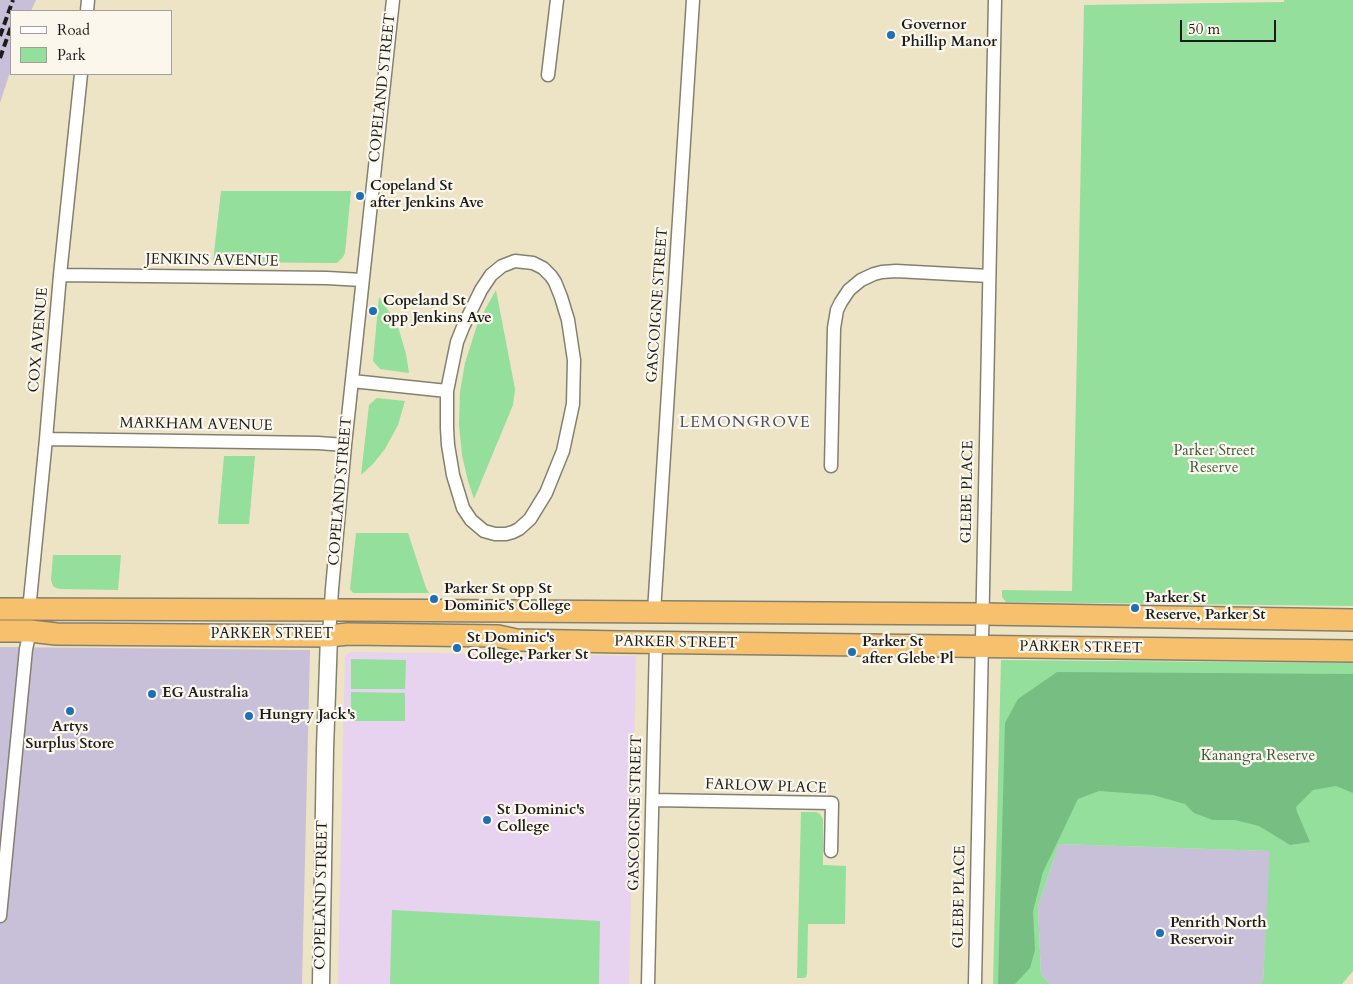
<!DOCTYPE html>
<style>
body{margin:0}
#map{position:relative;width:1353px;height:984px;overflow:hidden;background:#ece4c4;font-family:Cardo,serif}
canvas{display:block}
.legend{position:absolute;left:10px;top:10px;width:162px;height:65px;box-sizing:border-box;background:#fbf7ec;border:1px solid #a29f99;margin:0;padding:6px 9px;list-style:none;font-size:15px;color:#1c1c1c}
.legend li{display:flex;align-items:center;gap:10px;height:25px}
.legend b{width:25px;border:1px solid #a29f99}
.scale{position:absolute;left:1180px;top:20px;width:96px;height:22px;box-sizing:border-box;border:2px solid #1c1c1c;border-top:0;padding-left:6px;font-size:15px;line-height:18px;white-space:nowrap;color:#1c1c1c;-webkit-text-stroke:4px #fbf7ec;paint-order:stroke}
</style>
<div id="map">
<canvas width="1353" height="984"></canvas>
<ul class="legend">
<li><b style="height:6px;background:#fff"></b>Road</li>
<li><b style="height:14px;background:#94df9b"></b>Park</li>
</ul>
<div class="scale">50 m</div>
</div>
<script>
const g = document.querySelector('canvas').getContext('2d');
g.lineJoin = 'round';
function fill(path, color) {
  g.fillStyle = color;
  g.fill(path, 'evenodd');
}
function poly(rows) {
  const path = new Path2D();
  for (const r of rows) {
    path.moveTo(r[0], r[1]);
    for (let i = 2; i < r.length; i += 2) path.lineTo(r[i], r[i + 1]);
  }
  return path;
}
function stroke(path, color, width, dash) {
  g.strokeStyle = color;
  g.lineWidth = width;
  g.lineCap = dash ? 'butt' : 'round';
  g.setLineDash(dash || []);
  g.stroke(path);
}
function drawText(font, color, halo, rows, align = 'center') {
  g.font = font + ' Cardo,serif';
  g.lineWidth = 4.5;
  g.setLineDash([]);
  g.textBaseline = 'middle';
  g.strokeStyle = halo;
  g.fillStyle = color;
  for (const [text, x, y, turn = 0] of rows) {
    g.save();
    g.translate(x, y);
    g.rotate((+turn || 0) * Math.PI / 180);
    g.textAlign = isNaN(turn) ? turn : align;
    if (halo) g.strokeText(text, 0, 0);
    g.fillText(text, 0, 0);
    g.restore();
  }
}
fill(poly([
 [350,652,636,656,629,984,338,984,345,656]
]), '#e7d2ef');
fill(poly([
 [0,0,36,0,31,11,11,11,11,69,0,103],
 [0,647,310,650,302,984,0,984],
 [1059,844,1271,851,1263,980,1260,984,1050,984,1041,975,1038,906]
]), '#c8bfd8');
fill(poly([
 [1284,0,1353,0,1353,606,1006,602,1002,597,1002,590,1072,591,1084,5,1284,2],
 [221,191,351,191,345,253,343,257,337,263,331,263,213,262],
 [496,290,515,389,513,405,474,499,468,481,462,455,459,425,460,392,465,363,478,322],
 [379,297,394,319,399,330,406,354,409,373,380,369,373,361],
 [377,398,405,401,398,425,385,449,373,464,361,475,369,405],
 [224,456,255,456,249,524,218,524],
 [356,533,408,533,426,588,429,593,353,593,350,589],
 [53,555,121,555,118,590,60,589,56,588,53,586,51,580],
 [351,659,406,660,405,689,351,689],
 [1001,660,1353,663,1353,971,1342,984,1260,984,1263,980,1270,851,1059,844,1038,906,1041,975,1050,984,993,984],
 [351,692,405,693,405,721,351,721],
 [801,812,816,812,820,814,823,819,823,865,846,866,845,924,808,924,807,974,806,977,804,978,797,978],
 [392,910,600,921,599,984,390,984]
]), '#94df9b');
fill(poly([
 [1057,672,1353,674,1353,793,1336,786,1313,790,1296,807,1297,812,1310,842,1290,845,1259,826,1235,820,1213,820,1194,813,1185,804,1153,795,1099,791,1078,799,1043,872,1033,911,1035,950,1030,968,1015,984,998,984,1005,723,1018,699]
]), '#77be83');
const minor = poly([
 [87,11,88,0],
 [548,75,557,0],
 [60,275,327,278,362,280],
 [352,381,447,391,457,342,463,327,481,290,491,275,502,266,515,261,533,263,543,268,551,276,555,282,561,297,568,320,574,360,573,404,563,451,546,493,530,519,519,529,513,532,506,534,495,534,484,531,471,520,463,508,453,475,448,445,447,428,447,391],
 [46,439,318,443,345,445],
 [831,466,834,328,837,310,841,302,849,290,861,280,874,274,882,272,896,271,989,276],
 [29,610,46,439,60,275,81,74],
 [654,612,693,0],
 [329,636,332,589,345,445,393,0],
 [653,800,832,803,831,851],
 [0,916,26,649,30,631],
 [648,984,656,642],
 [975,984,995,0]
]);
const tertiary = poly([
 [321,984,325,749,329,636]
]);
const trunk = poly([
 [0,609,349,610,982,614,1353,620],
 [0,631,30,631,56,634,329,636,348,634,498,636,516,640,621,642,1353,651]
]);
stroke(minor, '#848070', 15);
stroke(tertiary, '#848070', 19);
stroke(trunk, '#848070', 24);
stroke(minor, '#fff', 12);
stroke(tertiary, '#fff', 16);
stroke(trunk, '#f7c06c', 21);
stroke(poly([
 [0,36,13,0],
 [0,58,11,27]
]), '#1c1c1c', 4, [8, 4]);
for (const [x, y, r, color] of [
 [891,35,5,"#1f6fb2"],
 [360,196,5,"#1f6fb2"],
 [373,311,5,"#1f6fb2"],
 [434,599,5,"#1f6fb2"],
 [1135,608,5,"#1f6fb2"],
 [457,648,5,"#1f6fb2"],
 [852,652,5,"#1f6fb2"],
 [152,694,5,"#1f6fb2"],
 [70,711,5,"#1f6fb2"],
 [249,716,5,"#1f6fb2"],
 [487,820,5,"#1f6fb2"],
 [1160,933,5,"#1f6fb2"]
]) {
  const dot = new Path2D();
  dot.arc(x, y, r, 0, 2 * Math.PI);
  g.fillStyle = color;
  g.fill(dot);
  stroke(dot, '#fbf7ec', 2);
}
drawText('bold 15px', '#1c1c1c', '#fbf7ec', [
 ["Governor",901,26],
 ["Phillip Manor",901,43],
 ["Copeland St",370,187],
 ["after Jenkins Ave",370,204],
 ["Copeland St",383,302],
 ["opp Jenkins Ave",383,319],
 ["Parker St opp St",444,590],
 ["Dominic's College",444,607],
 ["Parker St",1145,599],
 ["Reserve, Parker St",1145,616],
 ["St Dominic's",467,639],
 ["College, Parker St",467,656],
 ["Parker St",862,643],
 ["after Glebe Pl",862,660],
 ["EG Australia",162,694],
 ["Hungry Jack's",259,716],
 ["Artys",70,728,"center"],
 ["Surplus Store",70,745,"center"],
 ["St Dominic's",497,811],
 ["College",497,828],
 ["Penrith North",1170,924],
 ["Reservoir",1170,941]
], 'left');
drawText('15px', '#1c1c1c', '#fbf7ec', [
 ["COPELAND STREET",383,88,-84],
 ["JENKINS AVENUE",212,261,1],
 ["GASCOIGNE STREET",658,305,-86],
 ["COX AVENUE",39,340,-85],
 ["MARKHAM AVENUE",196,425,1],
 ["COPELAND STREET",341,491,-85],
 ["GLEBE PLACE",968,492,-89],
 ["PARKER STREET",272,635],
 ["PARKER STREET",676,643,1],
 ["PARKER STREET",1081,648,1],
 ["FARLOW PLACE",766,787,2],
 ["GASCOIGNE STREET",636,813,-89],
 ["COPELAND STREET",322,895,-89],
 ["GLEBE PLACE",960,897,-89]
]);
drawText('15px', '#405642', '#fbf7ec', [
 ["Parker Street",1214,452],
 ["Reserve",1214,469],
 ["Kanangra Reserve",1258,757]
]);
g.letterSpacing = '1px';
drawText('16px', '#504c61', '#fbf7ec', [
 ["LEMONGROVE",745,423]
]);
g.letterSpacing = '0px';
</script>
